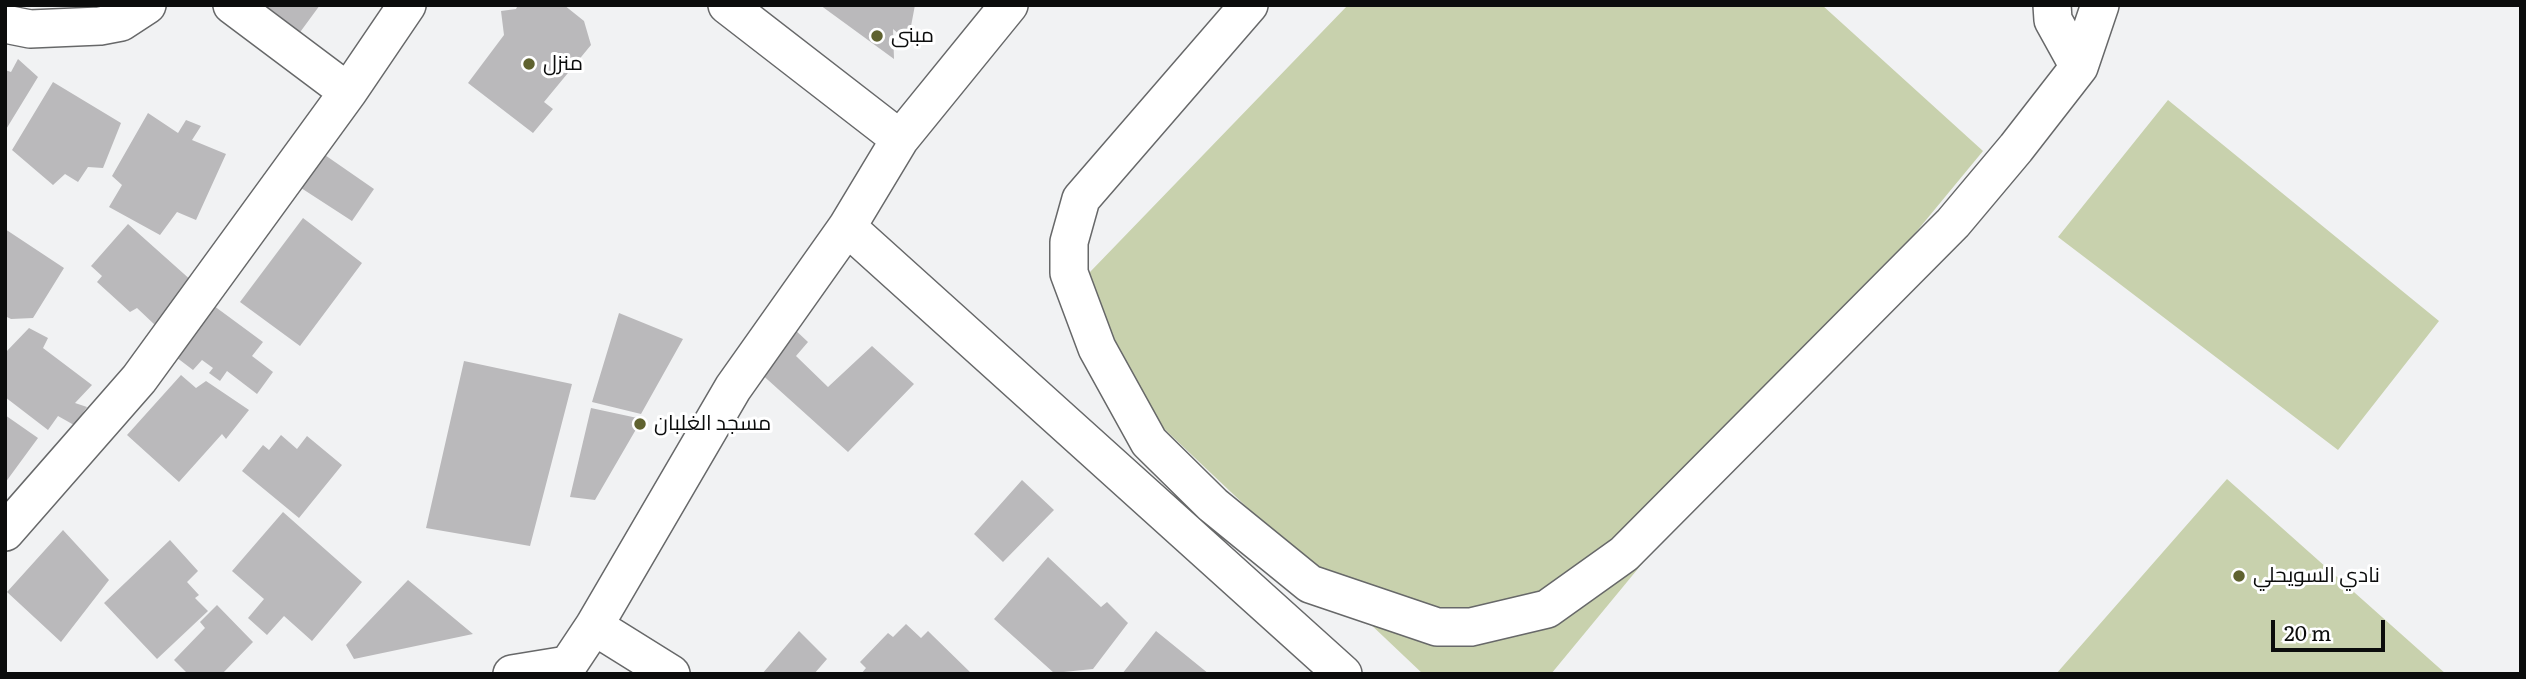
<!DOCTYPE html>
<meta charset="utf-8">
<style>
body{margin:0}
#map{position:relative;width:2526px;height:679px;overflow:hidden;background:#f1f2f3;font-family:Literata,serif}
canvas{display:block}
.frame{position:absolute;inset:0;border:7px solid #0b0c0c;pointer-events:none}
.scale{position:absolute;left:2271px;top:620px;width:114px;height:32px;box-sizing:border-box;border:4px solid #0b0c0c;border-top:0;padding-left:9px;font-size:21px;line-height:24px;white-space:nowrap;color:#0b0c0c;-webkit-text-stroke:5px #fff;paint-order:stroke}
</style>
<div id="map">
<canvas width="2526" height="679"></canvas>
<div class="frame"></div>
<div class="scale">20 m</div>
</div>
<script>
const g = document.querySelector('canvas').getContext('2d');
g.lineJoin = 'round';
function fill(path, color) {
  g.fillStyle = color;
  g.fill(path, 'evenodd');
}
function poly(rows) {
  const path = new Path2D();
  for (const r of rows) {
    path.moveTo(r[0], r[1]);
    for (let i = 2; i < r.length; i += 2) path.lineTo(r[i], r[i + 1]);
  }
  return path;
}
function stroke(path, color, width, dash) {
  g.strokeStyle = color;
  g.lineWidth = width;
  g.lineCap = dash ? 'butt' : 'round';
  g.setLineDash(dash || []);
  g.stroke(path);
}
function drawText(font, color, halo, rows, align = 'center') {
  g.font = font + ' Literata,Cairo,serif';
  g.lineWidth = 6;
  g.setLineDash([]);
  g.textBaseline = 'middle';
  g.strokeStyle = halo;
  g.fillStyle = color;
  for (const [text, x, y, turn = 0] of rows) {
    g.save();
    g.translate(x, y);
    g.rotate((+turn || 0) * Math.PI / 180);
    g.textAlign = isNaN(turn) ? turn : align;
    if (halo) g.strokeText(text, 0, 0);
    g.fillText(text, 0, 0);
    g.restore();
  }
}
fill(poly([
 [1348,5,1822,5,1983,151,1551,674,1423,674,1080,349,1090,272],
 [2168,100,2439,321,2338,450,2058,237],
 [2227,479,2446,674,2056,674]
]), '#c8d1ad');
fill(poly([
 [262,5,320,5,298,35],
 [518,5,564,5,584,21,591,45,544,102,553,109,533,133,468,83,504,35,501,11,516,9],
 [820,5,915,5,908,42,893,29,894,59],
 [18,59,38,77,5,131,5,70,11,72],
 [53,82,121,123,103,168,88,167,78,182,65,174,53,185,12,150],
 [148,113,178,133,186,120,201,126,192,140,226,154,196,220,177,212,160,235,109,207,122,185,112,176],
 [322,153,374,189,352,221,298,186],
 [303,218,362,263,300,346,240,302],
 [128,224,193,282,155,325,137,308,130,312,97,282,102,276,91,266],
 [5,229,64,268,33,318,11,319,5,316],
 [206,300,263,342,252,356,273,372,257,394,227,371,220,381,209,373,213,368,202,360,193,370,168,351],
 [619,313,683,339,641,414,592,402],
 [792,327,808,342,796,356,828,387,872,346,914,384,848,452,758,371],
 [29,328,48,338,43,348,92,385,75,403,87,407,74,425,58,416,48,430,5,397,5,353],
 [464,361,572,384,530,546,426,528],
 [181,375,196,388,206,381,249,410,226,439,222,434,179,482,127,435],
 [591,408,642,419,595,500,570,497],
 [5,415,38,438,5,483],
 [281,435,297,449,307,436,342,465,299,518,242,471,263,445,269,450],
 [1022,480,1054,510,1003,562,974,534],
 [283,512,362,582,312,641,284,616,267,635,248,618,264,599,232,571],
 [63,530,109,580,61,642,7,592],
 [170,540,198,571,187,582,199,595,195,598,208,611,157,659,104,603],
 [1048,557,1101,607,1107,602,1128,623,1093,669,1054,673,994,619],
 [408,580,473,634,354,659,346,645],
 [217,605,253,642,222,674,188,674,174,660,205,628,200,622],
 [906,624,921,638,928,631,972,674,861,674,866,668,860,662,888,633,893,637],
 [799,631,827,659,814,674,762,674],
 [1156,631,1209,674,1122,674]
]), '#bab9bb');
const minor = poly([
 [232,5,348,92],
 [727,5,900,139],
 [1249,5,1081,199,1069,242,1069,273,1097,348,1149,442,1213,505,1310,584,1437,627,1471,627,1547,609,1624,554,1953,223,2016,148,2079,67,2053,20,2052,5],
 [5,24,30,29,100,26,121,22,147,5],
 [2079,67,2100,5],
 [847,227,1343,674],
 [5,532,139,379,348,92,407,5],
 [594,626,671,674],
 [512,674,567,665],
 [562,674,594,626,733,388,847,227,900,139,1009,5]
]);
stroke(minor, '#676869', 40);
stroke(minor, '#fff', 37);
for (const [x, y, r, color] of [
 [877,36,7,"#5f622f"],
 [529,64,7,"#5f622f"],
 [640,424,7,"#5f622f"],
 [2239,576,7,"#5f622f"]
]) {
  const dot = new Path2D();
  dot.arc(x, y, r, 0, 2 * Math.PI);
  g.fillStyle = color;
  g.fill(dot);
  stroke(dot, '#fff', 2.5);
}
drawText('21px', '#0b0c0c', '#fff', [
 ["مبنى",891,36],
 ["منزل",543,64],
 ["مسجد الغلبان",654,424],
 ["نادي السويحلي",2253,576]
], 'left');
</script>
